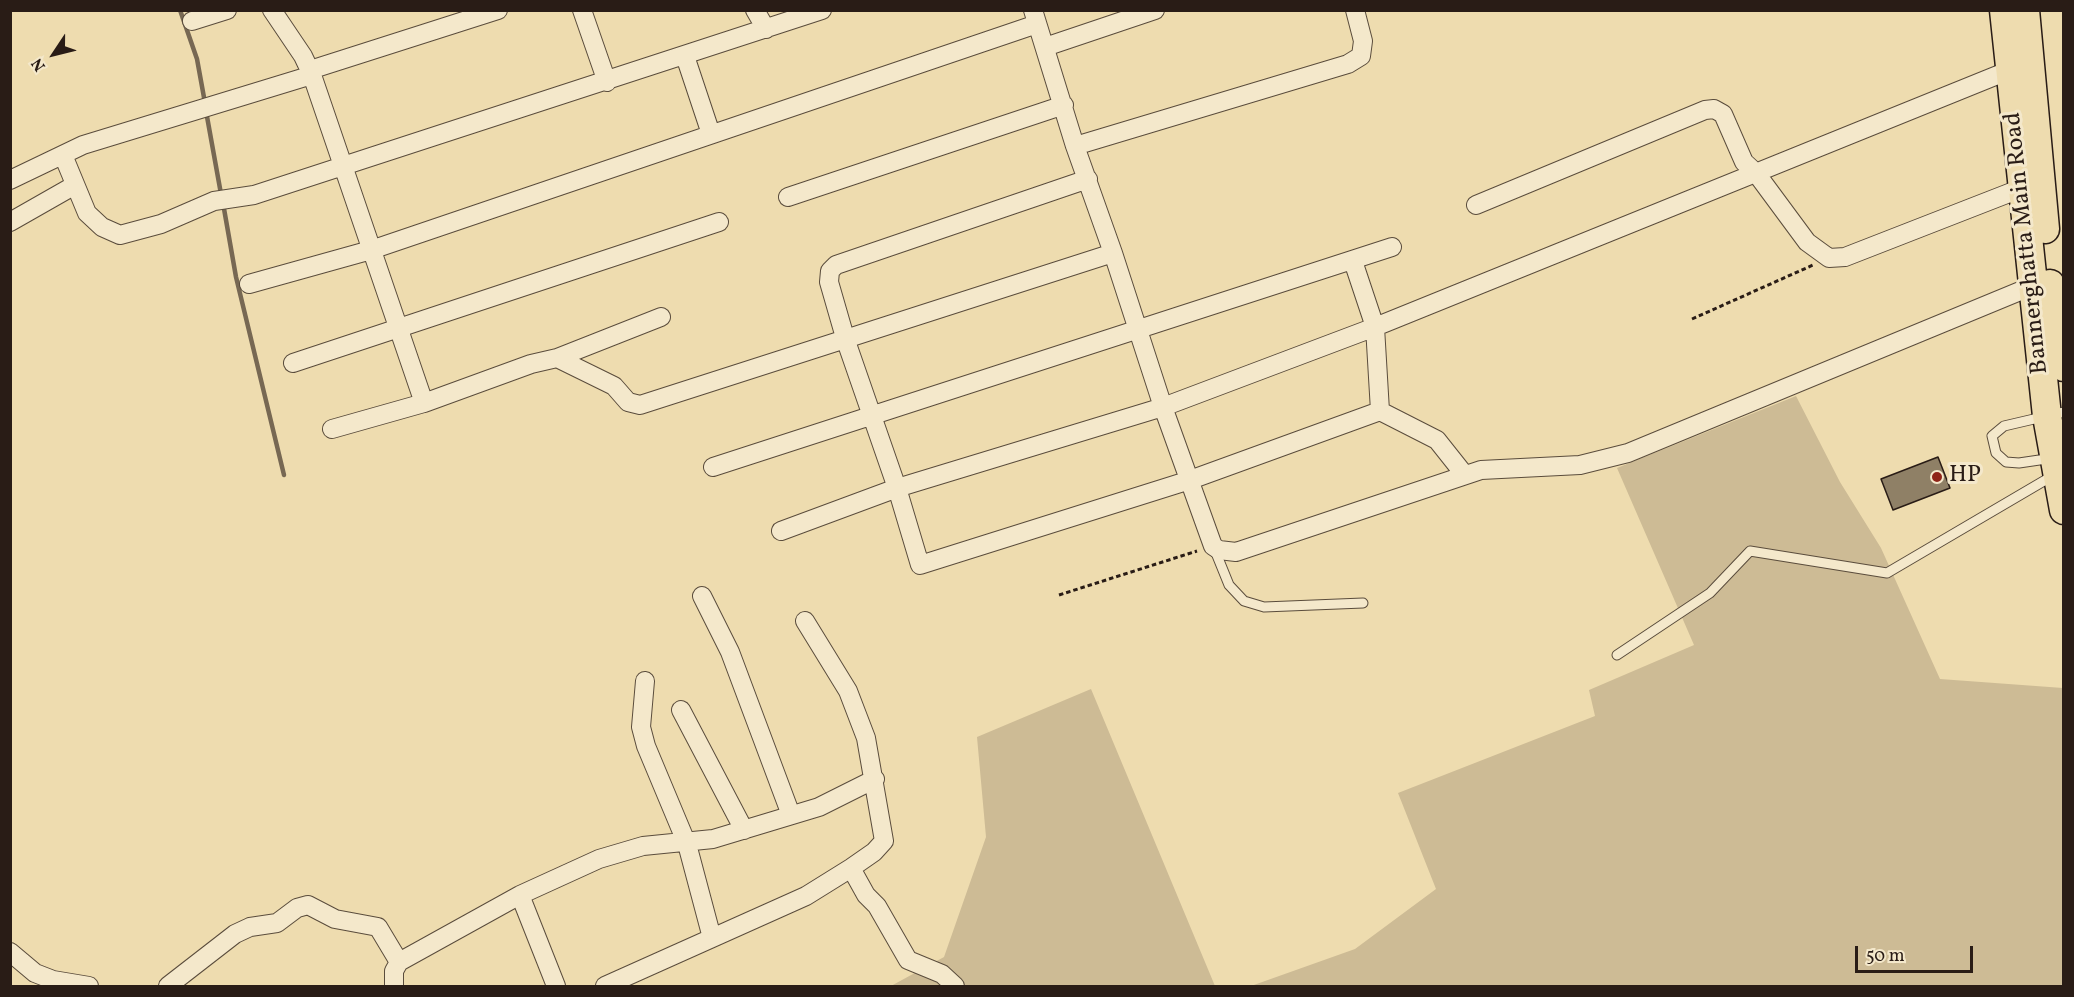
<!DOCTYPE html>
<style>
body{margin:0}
#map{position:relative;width:2074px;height:997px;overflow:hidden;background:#eedcaf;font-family:Vollkorn,serif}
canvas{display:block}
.frame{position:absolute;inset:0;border:12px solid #291c16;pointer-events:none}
.north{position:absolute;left:24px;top:24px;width:60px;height:60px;-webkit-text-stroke:4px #f4e8cb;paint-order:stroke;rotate:235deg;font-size:16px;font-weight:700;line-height:24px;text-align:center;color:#291c16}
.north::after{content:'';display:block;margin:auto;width:21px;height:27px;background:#291c16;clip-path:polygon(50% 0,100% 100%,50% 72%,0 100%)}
.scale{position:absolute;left:1855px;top:946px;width:118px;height:27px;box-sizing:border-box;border:3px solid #291c16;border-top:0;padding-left:8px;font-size:18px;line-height:21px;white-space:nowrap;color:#291c16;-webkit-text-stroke:4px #f4e8cb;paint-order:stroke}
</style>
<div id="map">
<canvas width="2074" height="997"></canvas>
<div class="frame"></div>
<div class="north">N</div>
<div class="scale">50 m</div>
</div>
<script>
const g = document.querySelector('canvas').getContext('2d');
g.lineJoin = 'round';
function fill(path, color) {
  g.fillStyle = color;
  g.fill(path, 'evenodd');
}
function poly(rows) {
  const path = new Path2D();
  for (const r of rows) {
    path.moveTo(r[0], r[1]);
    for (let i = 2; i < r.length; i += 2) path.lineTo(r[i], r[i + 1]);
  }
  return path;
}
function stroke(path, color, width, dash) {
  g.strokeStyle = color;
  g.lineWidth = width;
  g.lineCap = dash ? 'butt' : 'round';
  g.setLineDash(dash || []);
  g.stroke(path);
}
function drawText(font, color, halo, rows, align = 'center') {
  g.font = font + ' Vollkorn,serif';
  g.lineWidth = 6;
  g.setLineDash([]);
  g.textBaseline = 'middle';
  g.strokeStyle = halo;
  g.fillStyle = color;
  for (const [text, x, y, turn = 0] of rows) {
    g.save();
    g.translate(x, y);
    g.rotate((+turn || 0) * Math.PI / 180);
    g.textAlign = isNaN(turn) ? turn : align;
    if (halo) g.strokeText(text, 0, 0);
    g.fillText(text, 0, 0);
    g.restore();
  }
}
fill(poly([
 [1796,396,1840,482,1881,548,1940,679,2063,688,2063,986,1251,986,1355,949,1436,889,1398,793,1595,716,1589,690,1694,645,1617,468],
 [1091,689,1215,986,891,986,944,957,986,837,977,737]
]), '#cdbb95');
stroke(poly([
 [180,10,197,59,205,103],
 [206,111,221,194],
 [223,203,236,277,284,475]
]), '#776853', 4.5);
const building = poly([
 [1938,457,1950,488,1893,510,1881,479,1938,457]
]);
fill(building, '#8f8066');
stroke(building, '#291c16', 1.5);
const service = poly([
 [2053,458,2019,463,2006,462,1996,453,1992,436,2004,426,2064,412],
 [1214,548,1229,585,1244,601,1264,607,1363,603],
 [1617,655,1710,593,1750,551,1887,573,2054,475]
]);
const minor = poly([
 [272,10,303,56,312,75,424,403],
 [582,10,607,82],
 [755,10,766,29],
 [1033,10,1075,146,1113,253,1163,407,1213,546,1219,550,1236,552,1481,470,1580,465,1628,453,2042,282],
 [192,21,227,10],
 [1045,47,1155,10],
 [685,56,711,134],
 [310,70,498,10],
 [1075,146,1348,64,1361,56,1363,41,1355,10],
 [63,155,87,213,102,227,120,235,161,224,214,201,254,195,822,10],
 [1088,179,836,265,830,271,829,282,846,341,897,488,920,565,1190,480,1380,411,1437,440,1464,474],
 [10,180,83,145,312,75],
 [788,197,1064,105],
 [1476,205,1705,110,1714,109,1723,114,1744,162,1756,173,1807,242,1829,258,1845,257,2022,188],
 [10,222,75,185],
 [1353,261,1375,327,1380,411],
 [249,284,371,250,1037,24],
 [557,358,614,386,628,402,640,405,1113,253],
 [293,363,719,222],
 [332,429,424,403,531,364,557,358,661,317],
 [713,467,1392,247],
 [781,531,897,488,1163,407,1375,327,2010,70],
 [702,596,730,652,791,815],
 [645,681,641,727,646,746,687,844,712,938],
 [681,710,744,830],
 [851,868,866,895,877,906,908,960,942,974,955,986],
 [520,895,556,986],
 [10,952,35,973,53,980,89,986],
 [168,986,235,934,250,927,277,923,297,908,308,905,335,919,378,927,399,962],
 [394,986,394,971,399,962,520,895,599,859,643,846,713,839,819,807,875,779],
 [605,986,806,896,851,868,874,852,884,841,866,738,848,691,805,621]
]);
const primary = poly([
 [2004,10,2047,416,2064,510],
 [2025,10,2045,229],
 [2050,284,2064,367]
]);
stroke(service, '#5a4c3c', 11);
stroke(minor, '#5a4c3c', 20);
stroke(primary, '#291c16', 31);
stroke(poly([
 [1692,319,1813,265],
 [1059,595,1197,551]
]), '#291c16', 3, [4.5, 3]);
stroke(service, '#f4e8cb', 9);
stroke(minor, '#f4e8cb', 18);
stroke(primary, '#eedcaf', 28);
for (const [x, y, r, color] of [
 [1937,477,6,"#8f2418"]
]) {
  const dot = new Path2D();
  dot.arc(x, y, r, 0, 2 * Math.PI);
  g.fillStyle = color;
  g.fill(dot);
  stroke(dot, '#f4e8cb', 2);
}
drawText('24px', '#291c16', '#f4e8cb', [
 ["Bannerghatta Main Road",2028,243,-96]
]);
drawText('24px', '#291c16', '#f4e8cb', [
 ["HP",1949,477]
], 'left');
</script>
